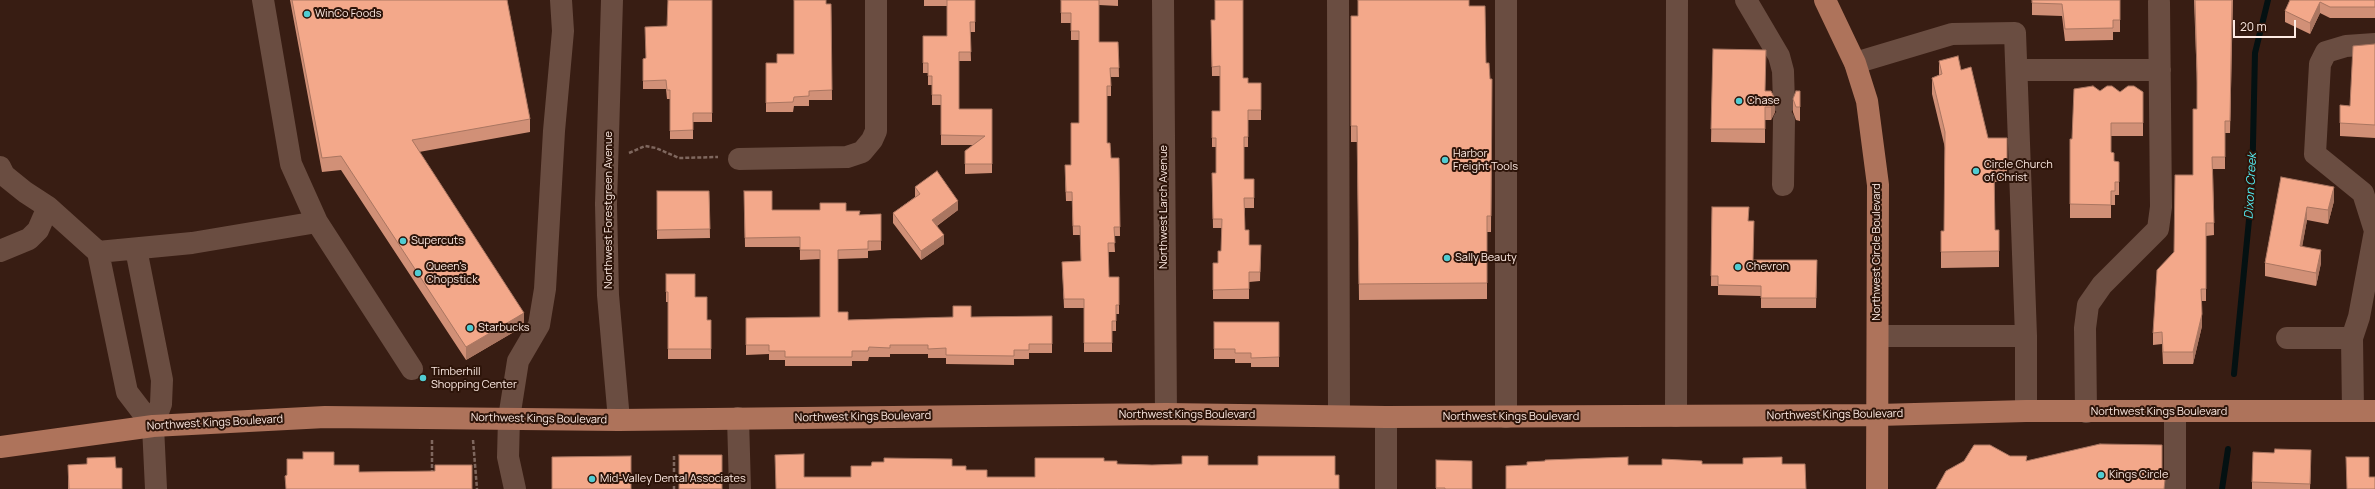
<!DOCTYPE html>
<style>
body{margin:0}
#map{position:relative;width:2375px;height:489px;overflow:hidden;background:#381d13;font-family:Manrope,sans-serif}
canvas{display:block}
.scale{position:absolute;left:2233px;top:20px;width:63px;height:18px;box-sizing:border-box;border:2px solid #fdeae3;border-top:0;padding-left:5px;font-size:12px;line-height:14px;white-space:nowrap;color:#fdeae3;-webkit-text-stroke:3px #2d1409;paint-order:stroke}
</style>
<div id="map">
<canvas width="2375" height="489"></canvas>
<div class="scale">20 m</div>
</div>
<script>
const g = document.querySelector('canvas').getContext('2d');
g.lineJoin = 'round';
function poly(rows) {
  const path = new Path2D();
  for (const r of rows) {
    path.moveTo(r[0], r[1]);
    for (let i = 2; i < r.length; i += 2) path.lineTo(r[i], r[i + 1]);
  }
  return path;
}
function stroke(path, color, width, dash) {
  g.strokeStyle = color;
  g.lineWidth = width;
  g.lineCap = dash ? 'butt' : 'round';
  g.setLineDash(dash || []);
  g.stroke(path);
}
function fill(path, color) {
  g.fillStyle = color;
  g.fill(path, 'evenodd');
}
function drawText(font, color, halo, rows, align = 'center') {
  g.font = font + ' Manrope,sans-serif';
  g.lineWidth = 4;
  g.setLineDash([]);
  g.textBaseline = 'middle';
  g.strokeStyle = halo;
  g.fillStyle = color;
  for (const [text, x, y, turn = 0] of rows) {
    g.save();
    g.translate(x, y);
    g.rotate((+turn || 0) * Math.PI / 180);
    g.textAlign = isNaN(turn) ? turn : align;
    if (halo) g.strokeText(text, 0, 0);
    g.fillText(text, 0, 0);
    g.restore();
  }
}
stroke(poly([
 [2234,374,2252,189,2255,53,2268,0],
 [2222,489,2228,449]
]), '#041112', 6);
stroke(poly([
 [629,153,645,146,656,148,679,158,718,157],
 [432,440,432,473],
 [473,440,477,489],
 [674,456,674,489]
]), '#7f675e', 2.5, [4, 2]);
stroke(poly([
 [263,0,291,164,317,222,412,369],
 [612,0,606,204,608,295,619,420],
 [1163,0,1166,414],
 [1338,0,1339,416],
 [1746,0,1779,56,1783,71,1784,104],
 [1855,63,1952,34,2015,33,2026,336,2026,411],
 [2017,70,2160,70],
 [739,159,847,157,862,152,872,140,876,131,876,0],
 [0,167,4,175,25,192,48,207,98,252,127,392,153,426],
 [1783,185,1784,120],
 [136,249,162,380,161,404,153,426,156,489],
 [0,251,29,239,38,230,48,207],
 [98,252,192,243,317,222],
 [1878,336,2026,336],
 [2287,338,2352,338],
 [2175,411,2175,489],
 [2353,411,2352,338,2359,317,2375,231,2363,193,2315,154,2320,64,2326,52,2346,46,2375,44],
 [2086,412,2085,328,2088,305,2102,285,2158,229,2161,207,2159,2],
 [1676,416,1677,0],
 [1506,417,1506,0],
 [738,418,740,489],
 [515,489,508,457,509,418,518,361,539,325,545,289,554,131,563,31,561,0],
 [1386,489,1386,417]
]), '#6a4d41', 22);
stroke(poly([
 [1825,0,1855,63,1867,101,1878,185,1877,489],
 [0,447,153,426,325,417,619,420,1166,414,1386,417,1878,415,2026,411,2375,411]
]), '#ae735b', 22);
fill(poly([
 [290,0,507,0,530,119,530,132,419,152,524,326,466,360,341,170,322,172],
 [712,0,712,122,693,122,693,139,670,139,670,99,667,99,666,89,643,89,643,59,646,58,667,26],
 [924,0,975,0,975,32,970,32,971,61,959,61,959,109,992,109,992,173,965,174,965,151,973,145,941,145,941,105,932,105,932,85,928,85,928,73,923,73,923,36,947,36,947,6,924,6],
 [1061,0,1118,0,1118,6,1099,5,1099,42,1118,42,1119,77,1111,77,1111,96,1107,96,1107,143,1111,158,1119,158,1120,236,1114,236,1115,252,1108,252,1109,277,1119,277,1119,314,1116,314,1116,331,1112,331,1112,352,1084,352,1084,308,1064,308,1062,262,1081,261,1080,235,1073,235,1072,201,1066,201,1065,175,1065,165,1071,165,1079,123,1079,40,1071,40,1071,23,1061,23],
 [2032,0,2120,0,2120,32,2113,32,2113,40,2065,41,2062,16,2032,15],
 [2194,0,2233,0,2230,133,2225,133,2225,169,2213,169,2214,235,2206,236,2206,301,2202,301,2202,326,2193,364,2163,364,2162,344,2153,345,2153,333,2174,252,2193,175,2197,109,2197,83],
 [2290,0,2375,0,2375,18,2330,18,2320,13,2310,34,2285,22,2285,11],
 [826,4,831,4,832,100,809,100,809,106,794,106,793,112,766,112,766,63,777,63,794,54],
 [1469,6,1486,63,1490,79,1492,79,1491,232,1487,232,1487,299,1359,300,1357,142,1351,142,1351,16,1358,16],
 [1211,20,1215,20,1243,78,1248,83,1261,83,1261,120,1248,120,1248,147,1244,147,1244,179,1254,179,1254,208,1245,208,1245,230,1249,245,1261,245,1260,281,1249,282,1249,299,1213,299,1213,263,1218,263,1221,251,1222,228,1213,228,1212,173,1216,173,1216,147,1212,147,1212,111,1220,111,1220,76,1212,76],
 [2375,44,2375,138,2340,136,2340,105,2350,106],
 [1713,49,1765,91,1775,112,1771,120,1765,120,1765,143,1711,142],
 [1939,61,1961,70,1988,138,2007,138,2007,181,1994,182,1995,230,1999,230,1999,267,1941,268,1941,231,1944,231,1945,148,1932,94,1932,78,1939,75],
 [1800,91,1800,121,1796,120,1793,112,1793,99],
 [2120,92,2143,92,2143,136,2111,136,2111,152,2114,161,2119,162,2119,195,2115,195,2115,205,2111,205,2111,218,2070,218,2070,139,2072,139],
 [2281,177,2334,201,2328,224,2307,220,2302,246,2321,263,2316,286,2265,276,2265,263],
 [915,187,958,210,937,226,944,244,921,260,893,223,893,213,915,197],
 [657,191,709,191,710,238,657,239],
 [744,191,772,210,846,211,860,215,881,214,881,250,868,251,868,258,838,259,838,312,848,320,971,317,1052,316,1052,353,1029,353,1029,359,1014,359,1014,365,946,364,946,358,928,358,928,354,890,354,890,357,869,357,868,361,852,361,852,366,785,366,785,360,769,360,769,354,746,355,746,318,820,317,820,259,800,260,800,247,745,247],
 [1712,207,1749,221,1753,260,1817,260,1816,308,1761,308,1761,296,1718,295,1718,286,1711,286],
 [666,274,695,297,707,320,711,320,711,359,668,359,668,302,666,302],
 [1214,322,1279,322,1279,367,1251,367,1251,363,1235,363,1235,359,1214,359],
 [1436,460,1472,489,1436,489],
 [2311,460,2310,489,2252,489,2252,482],
 [68,465,116,468,122,489,68,489]
]), '#d19077');
fill(poly([
 [2320,2,2320,13,2310,34,2310,23],
 [1775,99,1775,112,1771,120,1771,107],
 [2334,187,2334,201,2328,224,2328,210],
 [958,201,958,210,932,229,932,220],
 [2307,207,2307,220,2300,259,2300,246],
 [944,235,944,244,921,260,921,251],
 [2321,250,2321,263,2316,286,2316,273],
 [524,313,524,326,466,360,466,347],
 [2202,314,2202,326,2193,364,2193,352]
]), '#aa7661');
const building = poly([
 [292,0,507,0,530,119,412,140,524,313,466,347,341,156,322,158,292,0],
 [668,0,712,0,712,113,693,113,693,130,670,131,670,90,667,90,666,80,643,81,643,59,646,58,645,27,667,26,668,0],
 [794,0,826,0,826,4,831,4,832,90,809,91,809,96,794,97,793,102,766,103,766,63,777,63,777,54,794,54,794,0],
 [947,0,975,0,975,22,970,22,971,52,959,52,959,109,992,109,992,164,965,164,965,151,985,136,941,135,941,95,932,95,932,76,928,76,928,63,923,63,923,36,947,36,947,0],
 [1061,0,1099,0,1099,42,1118,42,1119,68,1110,68,1111,86,1107,86,1107,143,1110,143,1111,158,1119,158,1120,227,1114,227,1115,243,1108,243,1109,277,1119,277,1119,305,1116,305,1116,321,1112,321,1112,343,1084,343,1084,299,1064,299,1062,262,1081,261,1080,226,1073,226,1072,192,1066,192,1065,165,1071,165,1071,123,1079,123,1079,31,1071,31,1071,13,1061,13,1061,0],
 [1215,0,1243,0,1243,78,1248,78,1248,83,1261,83,1261,110,1248,110,1248,137,1244,137,1244,179,1254,179,1254,198,1244,198,1245,230,1249,230,1249,245,1261,245,1260,272,1249,272,1249,289,1213,290,1213,263,1218,263,1218,251,1221,251,1222,219,1213,219,1212,173,1216,173,1216,138,1212,138,1212,111,1220,111,1220,66,1212,67,1211,20,1215,20,1215,0],
 [1358,0,1469,0,1469,6,1485,6,1486,63,1489,63,1490,79,1492,79,1491,216,1487,216,1487,283,1359,284,1357,126,1351,126,1351,16,1358,16,1358,0],
 [2032,0,2120,0,2120,20,2113,20,2113,28,2065,29,2062,4,2032,3,2032,0],
 [2195,0,2232,0,2230,121,2225,121,2225,157,2212,157,2214,223,2206,223,2206,289,2201,289,2202,314,2193,352,2163,352,2162,332,2153,333,2157,270,2174,252,2175,175,2193,175,2193,109,2197,109,2197,73,2195,0],
 [2290,0,2375,0,2375,7,2330,7,2320,2,2310,23,2285,11,2290,0],
 [2375,44,2375,125,2340,123,2340,105,2350,106,2353,46,2375,44],
 [1713,49,1766,50,1765,91,1771,91,1775,99,1771,107,1765,107,1765,129,1711,129,1713,49],
 [1958,56,1961,70,1971,67,1988,138,2007,138,2007,165,1994,165,1995,230,1999,230,1999,251,1941,252,1941,231,1944,231,1945,132,1932,78,1942,74,1939,61,1958,56],
 [2093,86,2100,91,2107,86,2112,86,2120,92,2128,86,2134,86,2143,92,2143,123,2111,123,2111,152,2114,153,2114,161,2119,162,2119,182,2115,182,2115,191,2111,191,2111,205,2070,204,2070,139,2072,139,2074,89,2093,86],
 [1796,91,1800,91,1800,107,1796,107,1793,99,1796,91],
 [937,171,958,201,932,220,944,235,921,251,893,213,920,194,915,187,937,171],
 [2281,177,2334,187,2328,210,2307,207,2300,246,2321,250,2316,273,2265,263,2281,177],
 [657,191,709,191,710,229,657,230,657,191],
 [744,191,772,191,772,210,820,210,820,203,846,203,846,211,860,211,859,215,881,214,881,241,868,241,868,249,838,250,838,312,848,312,848,320,953,317,953,306,971,306,971,317,1052,316,1052,344,1029,344,1029,350,1014,350,1014,356,946,355,946,348,928,349,928,345,890,345,890,348,869,347,868,351,852,351,852,357,785,357,785,351,769,351,769,345,746,345,746,318,820,317,820,250,800,250,800,237,745,238,744,191],
 [1712,207,1749,207,1748,221,1754,221,1753,260,1817,260,1816,298,1761,298,1761,286,1718,285,1718,276,1711,276,1712,207],
 [666,274,695,274,695,297,707,297,707,320,711,320,711,349,668,349,668,292,666,292,666,274],
 [1214,322,1279,322,1279,357,1251,358,1251,353,1235,353,1235,349,1214,349,1214,322],
 [2100,444,2162,445,2162,473,2165,480,2164,489,1936,489,1946,471,1964,461,1974,445,1990,445,2010,456,2027,456,2026,461,2100,444],
 [2275,449,2311,450,2310,484,2252,482,2253,452,2274,453,2275,449],
 [303,452,334,452,334,465,359,465,359,472,435,471,435,465,472,465,472,489,286,489,285,476,287,475,287,459,303,459,303,452],
 [804,454,804,477,851,477,851,466,871,466,872,462,884,462,884,458,952,459,952,466,966,466,966,470,987,470,987,477,1035,477,1035,458,1104,458,1104,461,1117,461,1117,464,1152,465,1182,464,1182,456,1208,456,1208,465,1258,465,1258,456,1335,456,1335,475,1339,475,1339,489,776,489,775,455,804,454],
 [679,455,722,455,722,489,679,489,679,455],
 [631,456,631,489,552,489,552,457,631,456],
 [115,457,116,468,122,468,122,489,69,489,68,465,87,464,87,458,115,457],
 [1628,457,1628,465,1662,465,1662,459,1702,461,1702,464,1743,464,1743,458,1782,457,1782,464,1805,464,1806,489,1506,489,1506,466,1527,465,1527,462,1545,461,1545,460,1628,457],
 [2346,457,2369,457,2369,477,2375,477,2375,489,2347,489,2346,457],
 [1436,460,1472,461,1472,489,1445,489,1445,488,1436,488,1436,460]
]);
fill(building, '#f3a88a');
stroke(building, '#aa7661', 1);
for (const [x, y, r, color] of [
 [307,14,4,"#51ccd2"],
 [1739,101,4,"#51ccd2"],
 [1445,160,4,"#51ccd2"],
 [1976,171,4,"#51ccd2"],
 [403,241,4,"#51ccd2"],
 [1447,258,4,"#51ccd2"],
 [1738,267,4,"#51ccd2"],
 [418,273,4,"#51ccd2"],
 [470,328,4,"#51ccd2"],
 [423,378,4,"#51ccd2"],
 [2101,475,4,"#51ccd2"],
 [592,479,4,"#51ccd2"]
]) {
  const dot = new Path2D();
  dot.arc(x, y, r, 0, 2 * Math.PI);
  g.fillStyle = color;
  g.fill(dot);
  stroke(dot, '#2d1409', 1.5);
}
drawText('11px', '#fdeae3', '#2d1409', [
 ["WinCo Foods",315,14],
 ["Chase",1747,101],
 ["Harbor",1453,154],
 ["Freight Tools",1453,167],
 ["Circle Church",1984,165],
 ["of Christ",1984,178],
 ["Supercuts",411,241],
 ["Sally Beauty",1455,258],
 ["Queen's",426,267],
 ["Chopstick",426,280],
 ["Chevron",1746,267],
 ["Starbucks",478,328],
 ["Timberhill",431,372],
 ["Shopping Center",431,385],
 ["Kings Circle",2109,475],
 ["Mid-Valley Dental Associates",600,479]
], 'left');
drawText('11px', '#fdeae3', '#2d1409', [
 ["Northwest Larch Avenue",1164,207,-90],
 ["Northwest Forestgreen Avenue",609,210,-90],
 ["Northwest Circle Boulevard",1877,252,-90],
 ["Northwest Kings Boulevard",2159,412],
 ["Northwest Kings Boulevard",1187,415],
 ["Northwest Kings Boulevard",1835,415,-1],
 ["Northwest Kings Boulevard",863,417,-1],
 ["Northwest Kings Boulevard",1511,417],
 ["Northwest Kings Boulevard",539,419,1],
 ["Northwest Kings Boulevard",215,423,-3]
]);
drawText('italic 12px', '#52eef5', '#2d1409', [
 ["Dixon Creek",2251,186,-87]
]);
</script>
